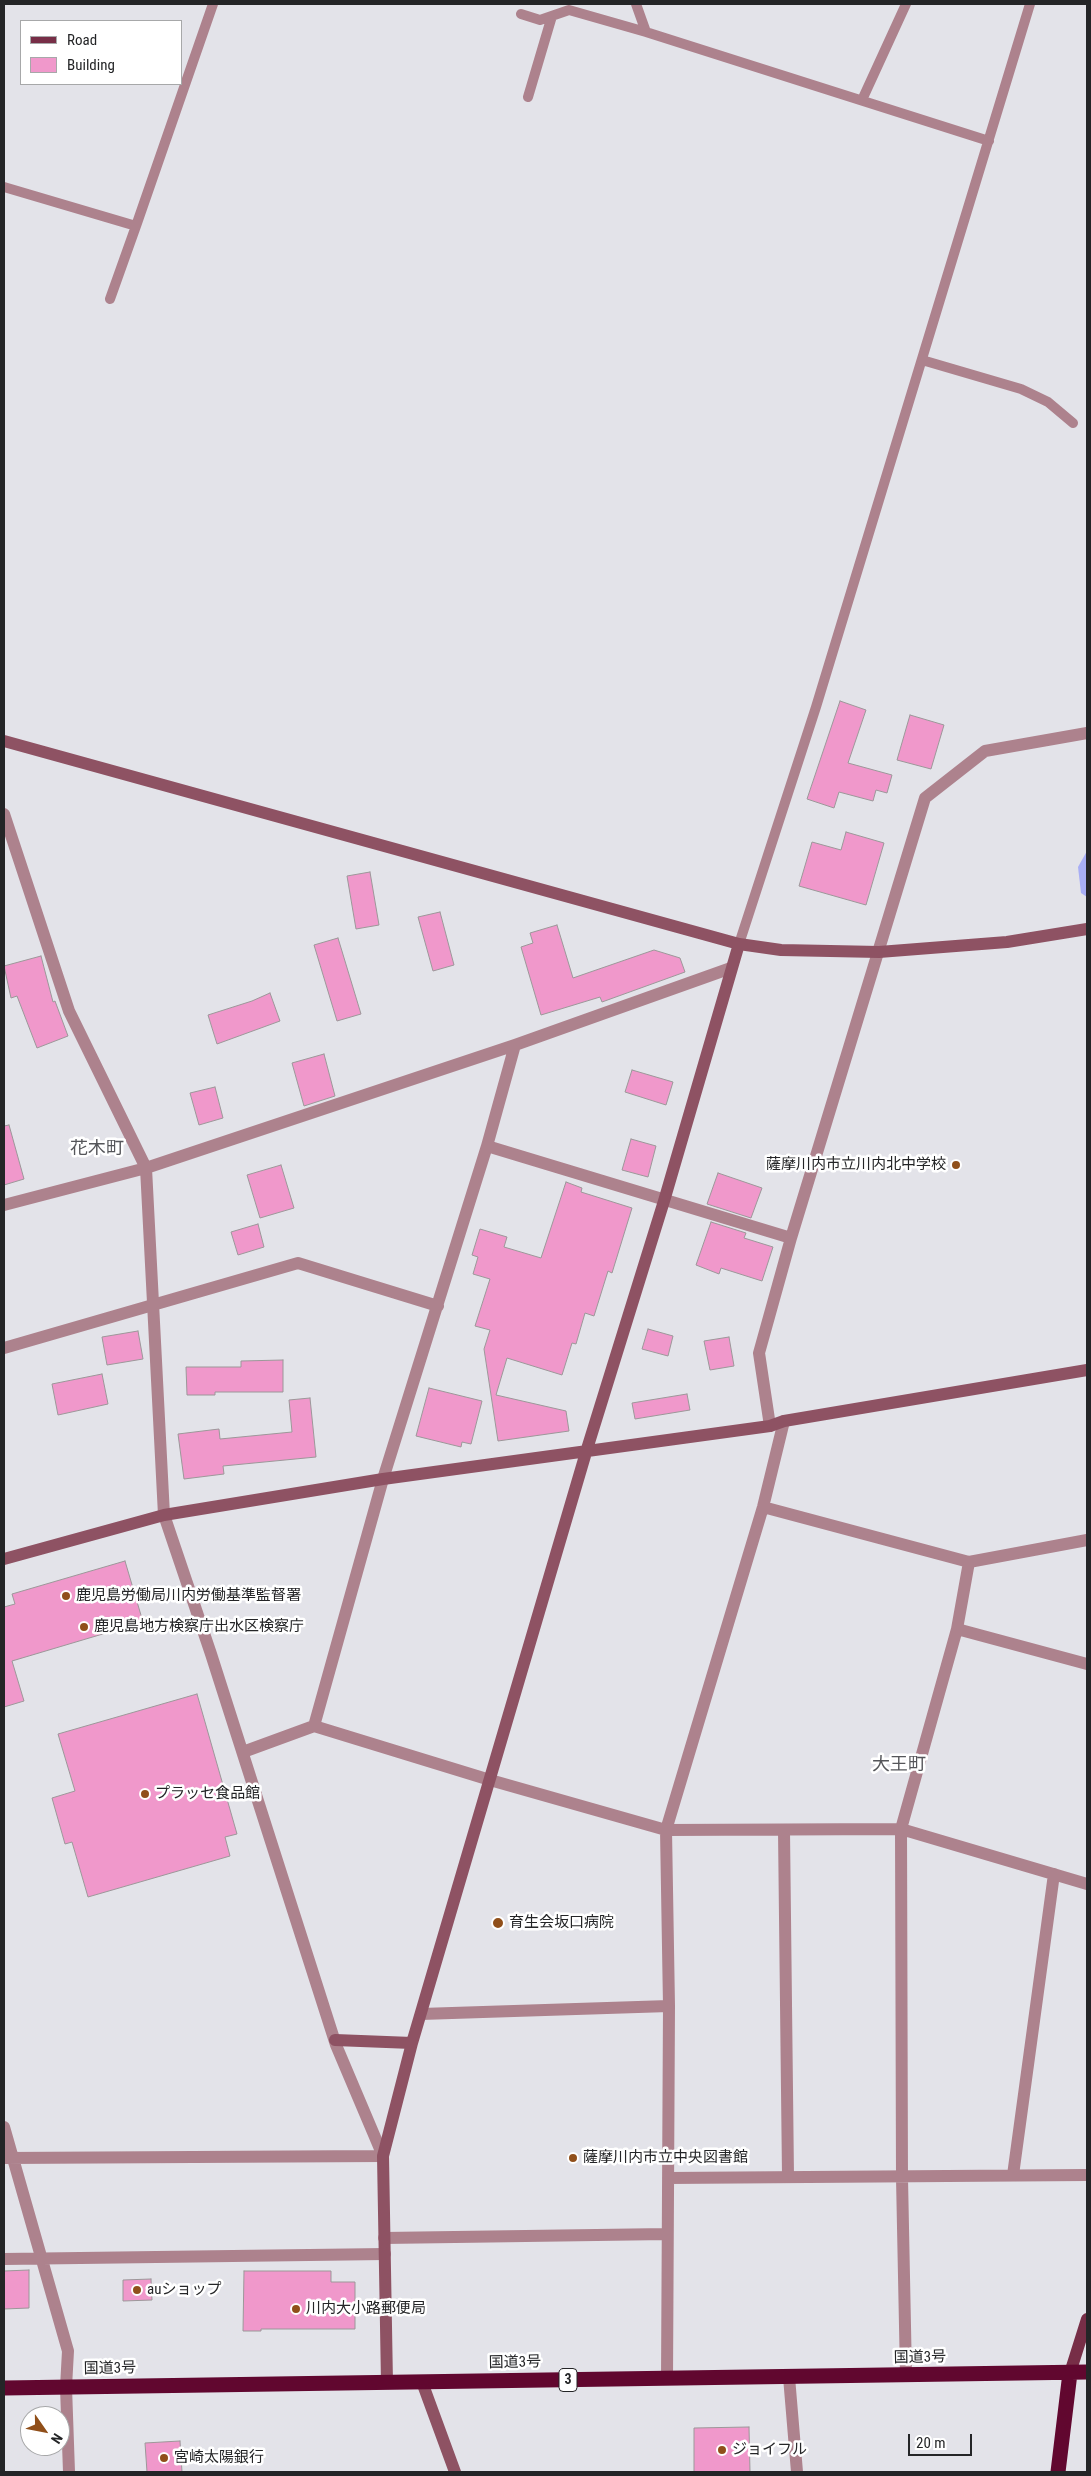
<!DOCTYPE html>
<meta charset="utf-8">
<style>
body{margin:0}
#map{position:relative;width:1091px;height:2476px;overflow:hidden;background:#e3e3e9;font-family:"Roboto Condensed",sans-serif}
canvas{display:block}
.frame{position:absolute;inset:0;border:5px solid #242527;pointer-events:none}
.legend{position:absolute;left:20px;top:20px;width:162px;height:65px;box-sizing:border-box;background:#fff;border:1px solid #a7a8a9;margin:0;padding:6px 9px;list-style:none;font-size:15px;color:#242527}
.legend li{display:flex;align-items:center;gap:10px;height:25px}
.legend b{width:25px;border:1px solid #a7a8a9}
.north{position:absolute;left:20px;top:2406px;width:50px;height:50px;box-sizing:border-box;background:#fff;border:1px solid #a7a8a9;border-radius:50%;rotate:123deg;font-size:14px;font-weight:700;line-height:20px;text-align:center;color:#242527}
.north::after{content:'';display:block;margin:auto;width:18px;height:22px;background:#904f1a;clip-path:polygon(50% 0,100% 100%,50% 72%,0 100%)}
.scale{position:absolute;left:908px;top:2434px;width:64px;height:22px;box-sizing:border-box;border:2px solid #242527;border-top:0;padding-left:6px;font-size:15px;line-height:18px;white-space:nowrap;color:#242527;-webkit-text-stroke:4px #fff;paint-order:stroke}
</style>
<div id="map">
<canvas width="1091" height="2476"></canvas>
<div class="frame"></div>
<ul class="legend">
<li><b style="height:6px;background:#772e47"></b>Road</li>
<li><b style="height:14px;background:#f098cb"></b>Building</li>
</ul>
<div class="north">N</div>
<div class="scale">20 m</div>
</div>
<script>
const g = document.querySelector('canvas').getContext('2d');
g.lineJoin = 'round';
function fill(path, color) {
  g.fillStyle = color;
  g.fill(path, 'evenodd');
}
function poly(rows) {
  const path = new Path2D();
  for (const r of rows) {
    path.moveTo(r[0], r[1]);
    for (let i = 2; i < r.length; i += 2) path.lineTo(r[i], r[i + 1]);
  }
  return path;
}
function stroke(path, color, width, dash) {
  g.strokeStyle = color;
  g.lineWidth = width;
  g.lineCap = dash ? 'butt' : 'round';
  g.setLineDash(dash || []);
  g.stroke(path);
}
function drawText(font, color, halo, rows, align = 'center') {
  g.font = font + ' "Roboto Condensed","Noto Sans JP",sans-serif';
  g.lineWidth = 5;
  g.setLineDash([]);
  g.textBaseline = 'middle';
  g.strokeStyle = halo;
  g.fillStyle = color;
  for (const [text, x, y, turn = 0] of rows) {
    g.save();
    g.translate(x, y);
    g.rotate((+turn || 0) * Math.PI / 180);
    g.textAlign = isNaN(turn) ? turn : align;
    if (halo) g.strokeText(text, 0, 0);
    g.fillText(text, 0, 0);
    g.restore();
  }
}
fill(poly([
 [1087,851,1087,897,1081,893,1078,867]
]), '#a8aef5');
const building = poly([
 [840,701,866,710,848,763,892,775,887,793,876,790,873,801,839,792,834,808,807,799,840,701],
 [910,715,944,725,931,769,897,760,910,715],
 [846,832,884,843,866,905,799,886,812,842,841,850,846,832],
 [370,872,379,925,356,929,347,876,370,872],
 [440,912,454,965,433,971,418,917,440,912],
 [557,925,573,978,654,950,680,958,685,972,602,1002,600,997,541,1015,521,947,533,943,530,933,557,925],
 [338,938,361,1014,337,1021,314,945,338,938],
 [41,956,53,1002,55,1001,68,1036,37,1048,17,996,11,998,4,966,41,956],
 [270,993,280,1021,217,1044,208,1015,252,1001,270,993],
 [324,1054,335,1096,304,1106,292,1063,324,1054],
 [632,1070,673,1082,666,1105,625,1092,632,1070],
 [215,1087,223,1118,199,1125,190,1093,215,1087],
 [9,1125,24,1179,4,1185,4,1126,9,1125],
 [631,1139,656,1146,648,1177,622,1170,631,1139],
 [281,1165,294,1208,260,1218,247,1175,281,1165],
 [718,1173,762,1188,751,1218,707,1204,718,1173],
 [566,1182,582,1188,581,1192,632,1208,612,1273,608,1271,594,1316,585,1313,576,1344,572,1343,562,1375,507,1358,496,1395,566,1411,569,1431,498,1441,484,1349,490,1330,475,1326,490,1279,473,1274,478,1257,472,1255,480,1229,507,1237,504,1247,541,1258,566,1182],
 [711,1222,746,1233,744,1238,773,1247,762,1281,721,1268,719,1274,696,1265,711,1222],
 [258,1224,264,1247,238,1255,231,1232,258,1224],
 [648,1329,673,1336,668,1356,642,1349,648,1329],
 [138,1331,143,1359,107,1365,102,1337,138,1331],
 [729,1337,734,1366,710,1370,704,1341,729,1337],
 [283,1360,283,1392,215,1392,215,1395,187,1395,186,1367,241,1367,241,1361,283,1360],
 [102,1374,108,1404,58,1415,52,1384,102,1374],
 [429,1388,482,1401,471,1444,462,1442,461,1447,416,1436,429,1388],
 [687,1394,690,1410,635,1419,632,1403,687,1394],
 [310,1398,316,1457,223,1466,224,1474,184,1479,178,1434,219,1429,220,1439,292,1432,289,1400,310,1398],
 [125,1561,143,1622,12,1661,24,1701,4,1707,4,1607,15,1604,12,1594,125,1561],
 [197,1694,237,1834,225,1837,230,1856,88,1897,72,1842,65,1844,52,1798,75,1791,58,1734,197,1694],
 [29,2270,29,2308,4,2309,4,2271,29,2270],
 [244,2271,331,2271,331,2282,355,2282,355,2329,261,2329,261,2331,243,2331,244,2271],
 [151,2279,152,2300,123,2301,123,2280,151,2279],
 [749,2427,750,2472,694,2472,694,2428,749,2427],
 [180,2441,182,2472,147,2472,145,2443,180,2441]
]);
fill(building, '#f098cb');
stroke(building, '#9c9799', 1);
stroke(poly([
 [636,4,646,32,989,141],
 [521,14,540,20,569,10,646,32],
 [528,97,552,16],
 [862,100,906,4],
 [4,187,136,226,213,4],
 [110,299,136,226],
 [922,360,1021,389,1048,402,1073,423],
 [739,944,816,707,1030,4]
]), '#ad828d', 10);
stroke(poly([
 [4,814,69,1011,146,1168,164,1515,211,1654,336,2045,383,2156,4,2158],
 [487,1146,791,1238],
 [4,1205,146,1168,515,1045,731,968],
 [4,1348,298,1263,438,1306],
 [770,1426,759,1353,791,1238,925,798,985,751,1087,733],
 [763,1507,969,1562,1087,1540],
 [957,1629,1087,1664],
 [314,1726,383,1479,487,1146,515,1045],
 [243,1752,314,1726,490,1780,666,1830,901,1829,1087,1884],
 [784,1831,788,2176],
 [421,2014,669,2006],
 [4,2127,68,2351,66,2387,69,2472],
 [1013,2175,1054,1874],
 [668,2178,1087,2175],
 [384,2238,667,2234],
 [4,2259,385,2254],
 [906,2375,902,2178,901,1829,957,1629,969,1562],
 [789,2377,797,2472],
 [667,2379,669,2006,666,1830,763,1507,784,1421]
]), '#ad828d', 12);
stroke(poly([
 [4,741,739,944,781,950,879,952,1007,942,1087,929],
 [4,1559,164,1515,383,1479,770,1426,784,1421,1087,1370],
 [335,2040,412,2043],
 [422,2382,455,2472],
 [387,2383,383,2156,412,2043,587,1449,664,1201,739,944]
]), '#8e5263', 12);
stroke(poly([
 [1070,2373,1087,2319]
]), '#772e47', 12);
stroke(poly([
 [4,2388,1087,2372],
 [1058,2472,1070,2373]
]), '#61072f', 15);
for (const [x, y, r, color] of [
 [956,1165,5,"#904f1a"],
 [66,1596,5,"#904f1a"],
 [84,1627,5,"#904f1a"],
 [145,1794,5,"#904f1a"],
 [498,1923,6,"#904f1a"],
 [573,2158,5,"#904f1a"],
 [137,2290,5,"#904f1a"],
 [296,2309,5,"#904f1a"],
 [722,2450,5,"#904f1a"],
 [164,2458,5,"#904f1a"]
]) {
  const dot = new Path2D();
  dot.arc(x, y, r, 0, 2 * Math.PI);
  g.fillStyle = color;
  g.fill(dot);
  stroke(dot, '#fff', 2);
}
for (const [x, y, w] of [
 [568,2380,18]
]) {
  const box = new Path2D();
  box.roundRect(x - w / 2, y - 11.5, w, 23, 4);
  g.fillStyle = '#fff';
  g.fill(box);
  stroke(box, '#242527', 1);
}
drawText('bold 14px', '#242527', null, [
 ["3",568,2380]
]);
drawText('15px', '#242527', '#fff', [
 ["薩摩川内市立川内北中学校",946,1165,"right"],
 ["鹿児島労働局川内労働基準監督署",76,1596],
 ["鹿児島地方検察庁出水区検察庁",94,1627],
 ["プラッセ食品館",155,1794],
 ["育生会坂口病院",509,1923],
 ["薩摩川内市立中央図書館",583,2158],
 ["auショップ",147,2290],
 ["川内大小路郵便局",306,2309],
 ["ジョイフル",732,2450],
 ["宮崎太陽銀行",174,2458]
], 'left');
drawText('15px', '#242527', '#fff', [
 ["国道3号",920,2358,-1],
 ["国道3号",515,2363,-1],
 ["国道3号",110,2369,-1]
]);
drawText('18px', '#55565a', '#fff', [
 ["花木町",97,1149],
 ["大王町",899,1765]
]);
</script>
